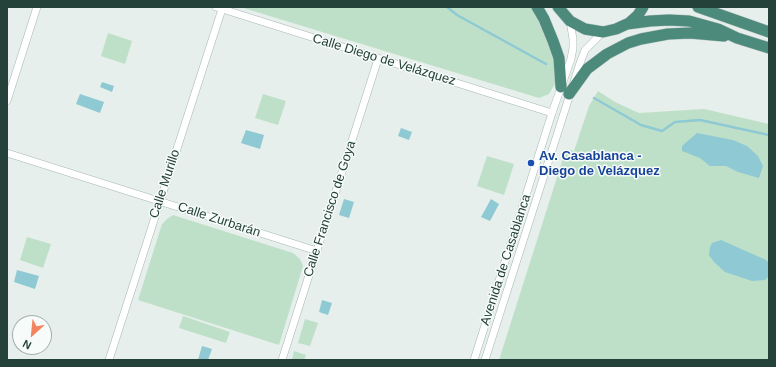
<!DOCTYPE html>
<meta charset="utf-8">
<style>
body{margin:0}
#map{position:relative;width:776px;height:367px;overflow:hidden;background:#e6efeb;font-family:Helvetica,sans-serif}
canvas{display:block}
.frame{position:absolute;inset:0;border:8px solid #24423a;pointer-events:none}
.north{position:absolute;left:12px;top:315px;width:40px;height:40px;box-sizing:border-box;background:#f7fbf9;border:1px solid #a3b1ad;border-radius:50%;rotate:207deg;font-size:11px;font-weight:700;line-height:16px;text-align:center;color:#24423a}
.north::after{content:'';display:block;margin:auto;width:14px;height:18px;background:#f4845f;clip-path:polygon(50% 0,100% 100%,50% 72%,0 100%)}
</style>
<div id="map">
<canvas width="776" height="367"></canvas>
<div class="frame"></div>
<div class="north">N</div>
</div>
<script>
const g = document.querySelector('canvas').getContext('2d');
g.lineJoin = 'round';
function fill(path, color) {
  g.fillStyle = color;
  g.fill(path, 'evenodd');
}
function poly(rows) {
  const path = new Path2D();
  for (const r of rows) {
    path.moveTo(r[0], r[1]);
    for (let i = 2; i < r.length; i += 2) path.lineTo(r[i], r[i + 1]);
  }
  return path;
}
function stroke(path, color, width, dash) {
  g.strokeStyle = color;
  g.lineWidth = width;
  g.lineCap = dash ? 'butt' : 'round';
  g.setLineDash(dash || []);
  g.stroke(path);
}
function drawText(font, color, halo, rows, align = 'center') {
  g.font = font + ' Helvetica,sans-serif';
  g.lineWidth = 3;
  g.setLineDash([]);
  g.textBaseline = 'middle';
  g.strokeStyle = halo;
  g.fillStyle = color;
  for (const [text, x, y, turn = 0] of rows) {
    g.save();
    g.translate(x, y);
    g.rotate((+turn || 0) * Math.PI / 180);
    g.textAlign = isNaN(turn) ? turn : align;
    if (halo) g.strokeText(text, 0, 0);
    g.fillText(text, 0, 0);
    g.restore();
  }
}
fill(poly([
 [240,7,532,7,554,55,556,82,549,94,539,98],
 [108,33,132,41,125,64,101,56],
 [598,91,615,102,639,113,704,109,769,124,769,360,499,360,566,149,574,151,589,106],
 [263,94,286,101,278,125,255,118],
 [487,156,514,164,504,195,477,186],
 [173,215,293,253,300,259,303,266,279,345,138,300,162,224,167,219],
 [27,237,51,244,43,268,20,260],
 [183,316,230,332,226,343,179,328],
 [305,319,318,323,310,346,298,343],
 [294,351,306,355,304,360,292,360]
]), '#bfe0c8');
fill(poly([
 [102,82,114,86,112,92,100,87],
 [80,94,104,102,100,113,76,104],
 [401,128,412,132,409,140,398,136],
 [246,130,264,135,260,149,241,143],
 [697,133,733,140,747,146,758,156,763,166,759,178,738,172,726,166,710,166,700,158,682,151,682,146],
 [344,199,354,202,349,218,339,215],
 [491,199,499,204,490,221,481,217],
 [721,240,766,260,769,263,769,273,768,277,765,280,752,281,725,272,714,262,709,255,710,247,712,243],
 [17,270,39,276,35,289,14,282],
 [322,300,332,303,328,315,319,312],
 [202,346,212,349,208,360,198,360]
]), '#8ec9d4');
stroke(poly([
 [447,7,457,15,546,64],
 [594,98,641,125,662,131,675,122,700,120,769,135]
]), '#8ec9d4', 2.5);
const minor = poly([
 [216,7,552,113],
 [7,101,37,7],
 [7,153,317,251],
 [109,360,222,9],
 [282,360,378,59],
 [474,360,552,113,571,59,573,48,573,39,570,21],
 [485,360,579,66,585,50,603,32]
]);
const trunk = poly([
 [537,7,544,19,553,41,559,58,561,87],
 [558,7,570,21,585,29,603,32,616,29,627,24,650,21,669,20,689,21,718,29,737,38,769,48],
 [698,7,769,32],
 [628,24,638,15,643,7],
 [569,94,587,69,607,54,628,43,641,39,668,34,690,33,724,36]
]);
stroke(minor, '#a8b8b2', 8);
stroke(trunk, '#c2cac8', 12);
stroke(minor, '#fff', 7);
stroke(trunk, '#4c8a7c', 11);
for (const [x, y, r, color] of [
 [531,163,4,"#1a4fb4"]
]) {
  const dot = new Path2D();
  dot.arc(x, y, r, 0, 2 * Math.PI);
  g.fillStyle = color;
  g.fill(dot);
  stroke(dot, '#f7fbf9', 1.5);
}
drawText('13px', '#24423a', '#f7fbf9', [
 ["Calle Diego de Velázquez",384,60,17],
 ["Calle Murillo",165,184,-72],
 ["Calle Francisco de Goya",330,209,-72],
 ["Calle Zurbarán",219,220,18],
 ["Avenida de Casablanca",506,260,-72]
]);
drawText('bold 13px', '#164399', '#f7fbf9', [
 ["Av. Casablanca -",539,156],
 ["Diego de Velázquez",539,171]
], 'left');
</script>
